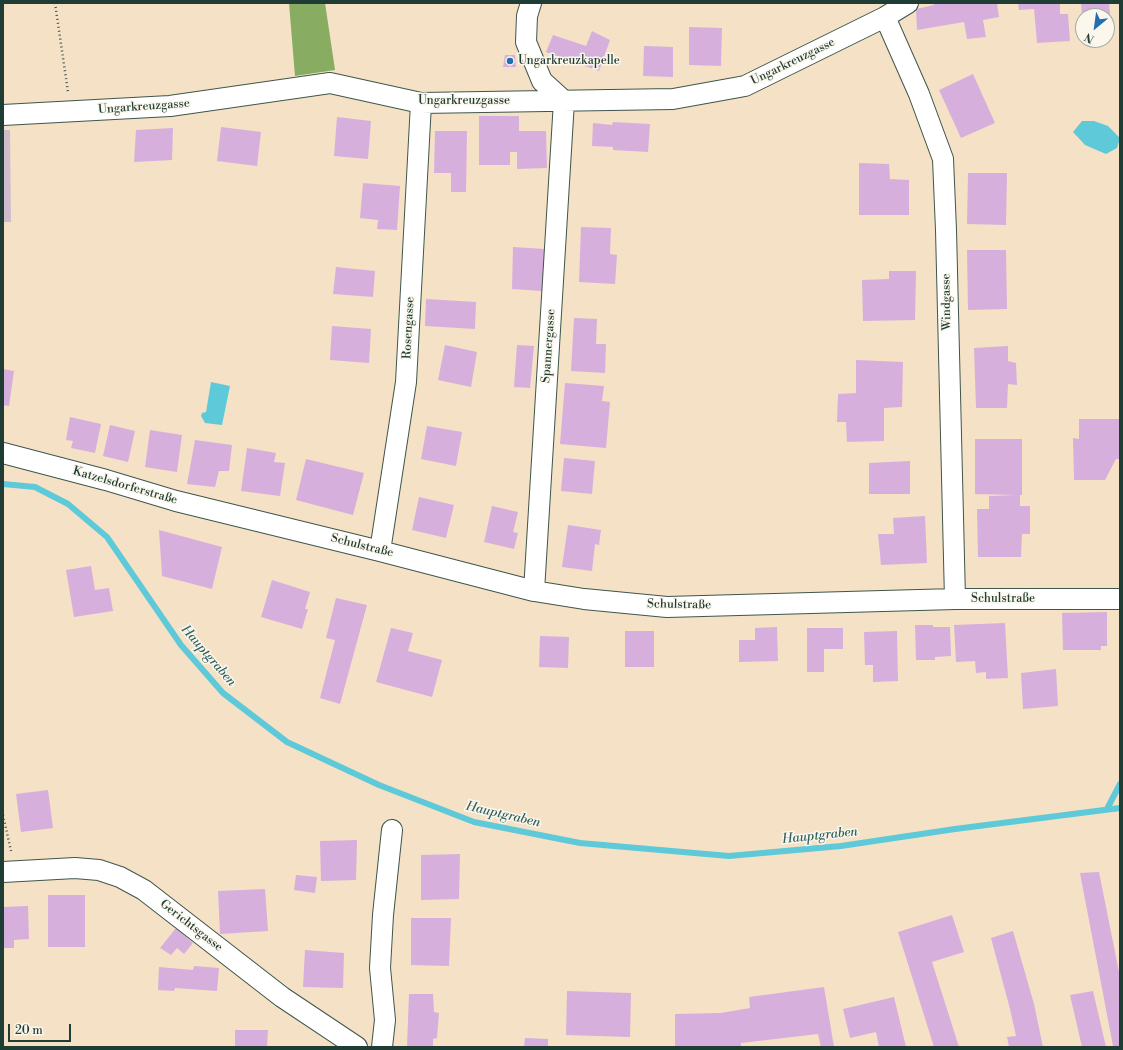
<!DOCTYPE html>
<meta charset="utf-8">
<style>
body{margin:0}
#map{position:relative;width:1123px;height:1050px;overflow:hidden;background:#f5e1c6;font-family:"Libre Bodoni",serif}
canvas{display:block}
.frame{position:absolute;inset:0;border:4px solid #1f3d34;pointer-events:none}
.north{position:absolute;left:1075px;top:8px;width:40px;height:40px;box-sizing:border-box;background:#fbf7ec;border:1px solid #a3ada2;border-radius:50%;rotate:209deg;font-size:11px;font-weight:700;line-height:16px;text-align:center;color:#1f3d34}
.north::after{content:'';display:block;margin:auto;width:14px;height:18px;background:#1f6fb2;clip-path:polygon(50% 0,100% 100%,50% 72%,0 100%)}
.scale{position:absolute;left:8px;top:1024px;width:63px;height:18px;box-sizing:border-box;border:2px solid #1f3d34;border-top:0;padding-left:5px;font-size:12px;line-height:14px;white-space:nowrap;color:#1f3d34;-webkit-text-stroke:3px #fbf7ec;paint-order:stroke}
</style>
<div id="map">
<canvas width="1123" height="1050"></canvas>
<div class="frame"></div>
<div class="north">N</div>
<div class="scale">20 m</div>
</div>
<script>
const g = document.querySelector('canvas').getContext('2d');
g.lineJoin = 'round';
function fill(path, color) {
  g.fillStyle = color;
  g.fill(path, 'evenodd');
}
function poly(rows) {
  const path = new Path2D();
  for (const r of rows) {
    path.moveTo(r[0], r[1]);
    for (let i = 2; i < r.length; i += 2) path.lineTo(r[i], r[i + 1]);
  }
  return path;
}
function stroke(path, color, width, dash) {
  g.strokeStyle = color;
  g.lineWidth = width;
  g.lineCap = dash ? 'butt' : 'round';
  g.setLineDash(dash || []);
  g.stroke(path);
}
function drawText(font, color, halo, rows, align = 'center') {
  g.font = font + ' "Libre Bodoni",serif';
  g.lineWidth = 3;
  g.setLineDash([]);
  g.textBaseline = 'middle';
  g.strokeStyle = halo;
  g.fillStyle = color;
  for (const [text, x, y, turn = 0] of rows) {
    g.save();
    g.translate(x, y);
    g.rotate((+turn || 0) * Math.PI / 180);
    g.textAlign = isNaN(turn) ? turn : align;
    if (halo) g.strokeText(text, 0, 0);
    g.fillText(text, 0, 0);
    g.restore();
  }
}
fill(poly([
 [3,130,10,130,11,222,3,222]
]), '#cfbdce');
fill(poly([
 [289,3,325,3,335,70,295,76]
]), '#87ac62');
fill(poly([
 [1082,121,1094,121,1108,126,1120,138,1117,148,1106,154,1085,145,1073,132],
 [211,382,230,386,222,425,205,423,201,416,202,413,206,412]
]), '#5ec9d8');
stroke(poly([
 [3,484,35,487,68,504,107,537,181,645,223,693,287,742,379,785,474,822,580,843,729,856,841,846,955,829,1120,808],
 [1107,809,1120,784]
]), '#5ec9d8', 6);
fill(poly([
 [934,3,997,3,999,17,983,20,986,37,967,39,964,22,917,30,916,9,934,5],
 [1018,3,1060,3,1060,14,1068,14,1070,41,1037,43,1034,9,1019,10],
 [1081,3,1109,3,1110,14,1082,16],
 [689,27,722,28,721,66,689,65],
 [592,31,610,40,599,71,546,52,553,35,586,46],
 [644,46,673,47,673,77,643,76],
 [505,55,515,55,516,67,503,67],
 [973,74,995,123,961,138,939,90],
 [479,116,519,116,519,131,546,131,547,168,517,169,517,152,510,152,510,165,479,165],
 [337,117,371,121,368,159,334,156],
 [613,122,650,124,648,152,613,150,613,147,592,146,593,123,612,125],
 [221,127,261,132,257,166,217,161],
 [173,128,172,160,134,162,136,130],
 [435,131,467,131,466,192,451,192,451,173,434,173],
 [859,163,889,164,890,179,909,180,909,215,859,215],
 [968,173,1007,173,1006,225,967,224],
 [363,183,400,186,397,230,377,229,378,220,360,218],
 [581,227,611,228,610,254,617,255,615,284,579,282],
 [513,247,545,249,542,291,512,289],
 [967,250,1006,250,1007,309,968,310],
 [336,267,375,271,373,297,333,294],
 [889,271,916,271,915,320,863,321,862,280,889,279],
 [426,299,476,302,475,329,425,326],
 [574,318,597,319,596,344,606,344,605,373,571,371],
 [332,326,371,329,369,363,330,360],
 [445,345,477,352,471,387,438,380],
 [517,345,534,346,530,388,514,387],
 [1008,346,1008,361,1016,363,1017,385,1008,384,1007,408,976,408,974,348],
 [856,360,903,362,902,407,884,408,884,441,847,442,846,422,837,422,838,394,856,393],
 [3,369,14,371,9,406,3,405],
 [565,383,604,386,602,401,610,402,606,448,560,444],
 [70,417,101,424,95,453,71,448,73,441,66,440],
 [1079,419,1120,419,1120,459,1116,459,1105,480,1074,480,1073,438,1079,439],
 [110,425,135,431,128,462,103,456],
 [427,426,462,432,456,466,421,459],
 [150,430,182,435,177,472,145,467],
 [975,439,1022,439,1022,495,1020,495,1020,506,1030,506,1030,534,1022,534,1021,557,978,557,977,509,989,509,989,496,1016,495,975,494],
 [195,440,232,445,229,471,219,471,215,487,187,484],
 [247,448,276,453,274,462,285,463,280,496,241,491],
 [564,458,595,461,592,494,561,491],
 [306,459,364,473,353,515,296,500],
 [910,461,910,494,869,494,869,463],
 [419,497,454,505,446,538,412,530],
 [492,506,518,512,513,532,518,533,514,549,484,542],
 [925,516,927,563,881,565,878,534,894,534,893,518],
 [568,525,601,530,599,545,595,544,592,571,562,567],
 [159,530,222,547,212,589,162,576],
 [91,566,95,590,109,588,113,611,74,617,66,570],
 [272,580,310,592,305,609,308,609,302,629,261,617],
 [336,598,367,605,340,704,320,698,335,640,326,638],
 [1107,612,1107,646,1101,646,1101,650,1063,650,1062,613],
 [1005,623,1008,678,986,679,986,672,976,673,975,661,956,662,954,625],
 [915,625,933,625,933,627,950,627,951,656,935,657,935,660,916,660],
 [777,627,778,661,739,662,739,640,755,640,755,628],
 [391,628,413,633,408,651,442,660,432,697,376,682],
 [807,628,843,628,843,649,824,649,824,672,807,672],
 [625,631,654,631,654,667,625,667],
 [897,631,898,681,873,682,873,665,865,665,864,632],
 [540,636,569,637,568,668,539,667],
 [1056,669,1058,706,1023,709,1021,673],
 [48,790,53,828,21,832,16,794],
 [357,840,356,880,321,881,320,841],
 [460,854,459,899,421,900,421,855],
 [1099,872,1120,977,1120,1046,1113,1046,1080,873],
 [296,875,317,877,315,893,294,890],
 [265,889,268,931,220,934,218,891],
 [48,895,85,895,85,947,48,947],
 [28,906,29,939,14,940,14,948,3,948,3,907],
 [952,915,964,952,932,962,959,1047,934,1047,898,932],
 [411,918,451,918,449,966,411,965],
 [176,928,193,943,184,954,177,948,171,955,160,948],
 [1013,931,1034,1004,1043,1047,1009,1047,1007,1037,1016,1036,1010,1009,991,938],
 [305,950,344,953,343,988,303,987],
 [194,966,219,968,217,991,175,988,174,991,158,990,159,967,193,970],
 [824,987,834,1047,821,1047,818,1034,741,1043,741,1047,675,1047,675,1014,721,1013,750,1008,749,997],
 [567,991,631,993,630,1037,566,1035],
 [1093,991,1106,1047,1082,1047,1070,995],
 [409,994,433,994,434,1012,439,1013,437,1038,433,1039,433,1047,407,1047],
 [894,997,906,1047,879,1047,876,1032,850,1038,843,1009],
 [235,1030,268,1030,267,1047,235,1047],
 [525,1038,548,1039,548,1047,524,1047]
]), '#d7afdd');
const minor = poly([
 [531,3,527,16,526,42,542,81,564,101,534,591],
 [885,17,919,94,943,159,946,230,955,599],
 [3,115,170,106,330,83,421,103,673,99,745,86,885,17,908,3],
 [3,453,106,480,176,501,380,551,534,591,584,599,667,607,955,599,1120,599],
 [380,551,406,382,421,103],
 [3,872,75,868,99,870,120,877,144,890,282,997,357,1047],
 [382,1047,385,1020,380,968,383,915,392,830]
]);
stroke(minor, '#3f564a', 22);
stroke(poly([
 [55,3,68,92],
 [3,815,11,851]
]), '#3f564a', 2.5, [1, 3]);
stroke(minor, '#fff', 20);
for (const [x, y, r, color] of [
 [510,61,4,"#1f6fb2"]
]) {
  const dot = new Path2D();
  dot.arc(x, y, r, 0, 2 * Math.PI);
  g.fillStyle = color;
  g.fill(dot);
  stroke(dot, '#fbf7ec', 1.5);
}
drawText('12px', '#1f3d34', '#fbf7ec', [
 ["Ungarkreuzkapelle",518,61]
], 'left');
drawText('12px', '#1f3d34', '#fbf7ec', [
 ["Ungarkreuzgasse",793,62,-26],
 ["Ungarkreuzgasse",464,101],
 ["Ungarkreuzgasse",144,107,-4],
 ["Windgasse",947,302,-91],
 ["Rosengasse",409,328,-87],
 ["Spannergasse",549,346,-86],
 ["Katzelsdorferstraße",125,486,16],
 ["Schulstraße",362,546,14],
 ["Schulstraße",1003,599],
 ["Schulstraße",679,605,1],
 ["Gerichtsgasse",191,926,38]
]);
drawText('italic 13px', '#2f605d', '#fbf7ec', [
 ["Hauptgraben",208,656,49],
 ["Hauptgraben",503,815,13],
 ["Hauptgraben",820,836,-6]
]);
</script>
